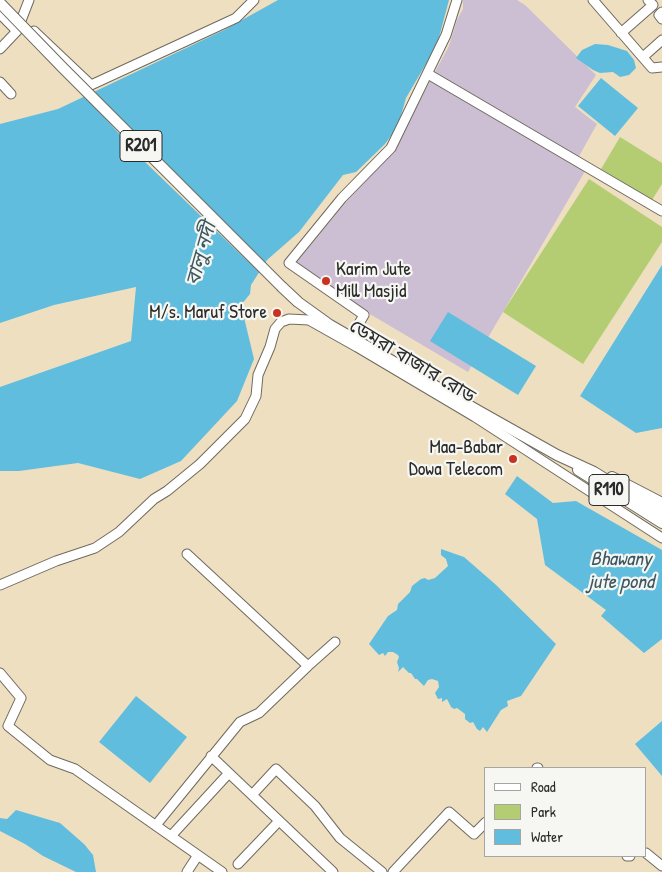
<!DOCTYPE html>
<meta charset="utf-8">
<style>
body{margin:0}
#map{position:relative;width:662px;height:872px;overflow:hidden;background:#eedfc0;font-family:"Patrick Hand",sans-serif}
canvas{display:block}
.legend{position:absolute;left:484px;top:767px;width:162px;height:90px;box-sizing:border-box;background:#f6f6f2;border:1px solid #a5a5a2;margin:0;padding:6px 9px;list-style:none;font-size:15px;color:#2b2b2b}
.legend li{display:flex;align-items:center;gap:10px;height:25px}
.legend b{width:25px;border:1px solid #a5a5a2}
</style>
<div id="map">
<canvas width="662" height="872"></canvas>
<ul class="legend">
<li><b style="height:6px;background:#fff"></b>Road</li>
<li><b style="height:14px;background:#b4cd73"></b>Park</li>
<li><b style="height:14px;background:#60bdde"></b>Water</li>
</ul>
</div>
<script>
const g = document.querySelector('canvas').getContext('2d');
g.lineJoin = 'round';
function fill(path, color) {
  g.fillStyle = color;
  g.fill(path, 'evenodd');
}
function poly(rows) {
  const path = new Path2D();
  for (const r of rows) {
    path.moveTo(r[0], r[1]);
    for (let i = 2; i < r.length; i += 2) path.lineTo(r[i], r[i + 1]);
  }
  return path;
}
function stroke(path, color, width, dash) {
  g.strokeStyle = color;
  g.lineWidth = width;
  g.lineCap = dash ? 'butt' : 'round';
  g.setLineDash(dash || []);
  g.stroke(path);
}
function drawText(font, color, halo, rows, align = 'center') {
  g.font = font + ' "Patrick Hand","Noto Sans Bengali",sans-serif';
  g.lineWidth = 4.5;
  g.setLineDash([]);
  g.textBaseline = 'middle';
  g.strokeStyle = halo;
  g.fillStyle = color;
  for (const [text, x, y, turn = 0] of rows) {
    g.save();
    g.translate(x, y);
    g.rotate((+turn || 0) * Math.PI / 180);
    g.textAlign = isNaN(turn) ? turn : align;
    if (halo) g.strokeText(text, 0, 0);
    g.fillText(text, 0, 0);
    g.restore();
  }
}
fill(poly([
 [463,0,517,0,525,5,596,75,575,107,597,124,578,158,588,166,468,372,292,268,347,201,391,154,449,46,457,20,463,9]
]), '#ccbed3');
fill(poly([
 [620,137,662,163,662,184,652,200,601,169],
 [589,179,662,227,662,242,583,364,503,312]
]), '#b4cd73');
fill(poly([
 [278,0,449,0,437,45,406,98,398,126,385,144,356,172,343,175,299,232,267,260,251,285,250,294,241,305,254,359,237,401,181,461,140,479,78,463,19,471,0,471,0,387,131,341,136,287,54,305,0,323,0,124,58,109,224,30],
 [595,44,608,45,627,51,634,60,636,68,629,75,620,77,613,72,600,73,593,70,576,58,582,50],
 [601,78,638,108,615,136,578,106],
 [662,265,662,428,636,433,580,396],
 [448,312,536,366,518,395,430,341],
 [517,476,553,503,576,501,662,550,662,639,644,653,601,616,606,610,545,565,537,519,505,494],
 [441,549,464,557,495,584,556,644,521,696,507,701,508,706,501,710,487,732,483,727,480,731,477,729,473,722,470,723,465,719,465,714,457,708,454,709,451,707,447,699,442,702,442,698,438,699,435,693,439,687,438,681,432,679,428,680,424,686,417,679,415,679,411,673,409,673,403,667,398,672,399,668,397,662,399,657,398,655,393,652,388,652,385,656,383,653,379,655,369,644,388,616,397,610,398,604,410,592,412,586,421,579,425,578,428,580,435,578,448,566,446,559,441,555],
 [136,696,187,737,150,783,99,742],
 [662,721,662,776,635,744],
 [16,810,60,823,84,844,93,855,96,872,76,872,43,856,25,844,0,831,0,818,7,819]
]), '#60bdde');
fill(poly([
 [83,94,266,267,261,274,145,162]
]), '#eedfc0');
const minor = poly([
 [593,0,652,68,662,67],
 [662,12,659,15,662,19],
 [0,14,17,31],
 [34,31,91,85,236,18,254,0],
 [621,33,653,5,648,0],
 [0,49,17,31,29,0],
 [643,57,662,40],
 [428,74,662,211],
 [0,82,11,94],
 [354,332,364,315,289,263,342,198,391,148,446,35,457,0],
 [0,585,56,561,95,548,119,532,154,499,167,491,200,464,245,419,256,396,258,375,270,347,275,329,281,322,289,319,309,320,357,347,475,417,662,538],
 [308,666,335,642],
 [0,673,21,698,8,726,50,760,75,769,222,872],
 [211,756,333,872],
 [537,768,538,768],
 [252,795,276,769,315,806,340,838,382,872],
 [156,825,240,722,259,713,308,666,187,554],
 [171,836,229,773],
 [646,853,662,866],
 [627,856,630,856],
 [238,864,279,821],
 [187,872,198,855],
 [393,872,449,812,474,834,486,822]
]);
const major = poly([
 [282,287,298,302,330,325,477,410,557,455,594,472,662,514],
 [578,470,662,523],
 [612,477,662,503]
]);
stroke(minor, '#6f6a5f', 11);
stroke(major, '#6f6a5f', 12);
stroke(minor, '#fff', 9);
stroke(major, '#fff', 10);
const majorBridge = poly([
 [0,3,63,68,282,287]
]);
stroke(majorBridge, '#6f6a5f', 12, []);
stroke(majorBridge, '#fff', 10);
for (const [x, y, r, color] of [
 [326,281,5,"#c8321e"],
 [277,313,5,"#c8321e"],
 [513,459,5,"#c8321e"]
]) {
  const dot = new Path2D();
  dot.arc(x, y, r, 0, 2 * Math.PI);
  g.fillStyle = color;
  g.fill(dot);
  stroke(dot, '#f6f6f2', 2);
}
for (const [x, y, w] of [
 [141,146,42],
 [609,490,40]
]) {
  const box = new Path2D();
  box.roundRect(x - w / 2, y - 15.5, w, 31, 4);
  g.fillStyle = '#f6f6f2';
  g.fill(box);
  stroke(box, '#2b2b2b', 1);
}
drawText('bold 18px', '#2b2b2b', null, [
 ["R201",141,146],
 ["R110",609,490]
]);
drawText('19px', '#2b2b2b', '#f6f6f2', [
 ["Karim Jute",336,270,"left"],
 ["Mill Masjid",336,292,"left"],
 ["M/s. Maruf Store",267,313],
 ["Maa-Babar",503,448],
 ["Dowa Telecom",503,470]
], 'right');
drawText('19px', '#2b2b2b', '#f6f6f2', [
 ["ডেমরা বাজার রোড",412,362,31]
]);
drawText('italic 20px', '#3b5761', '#f6f6f2', [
 ["বালু নদী",202,254,-74],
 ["Bhawany",621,560],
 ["jute pond",621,583]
]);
</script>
